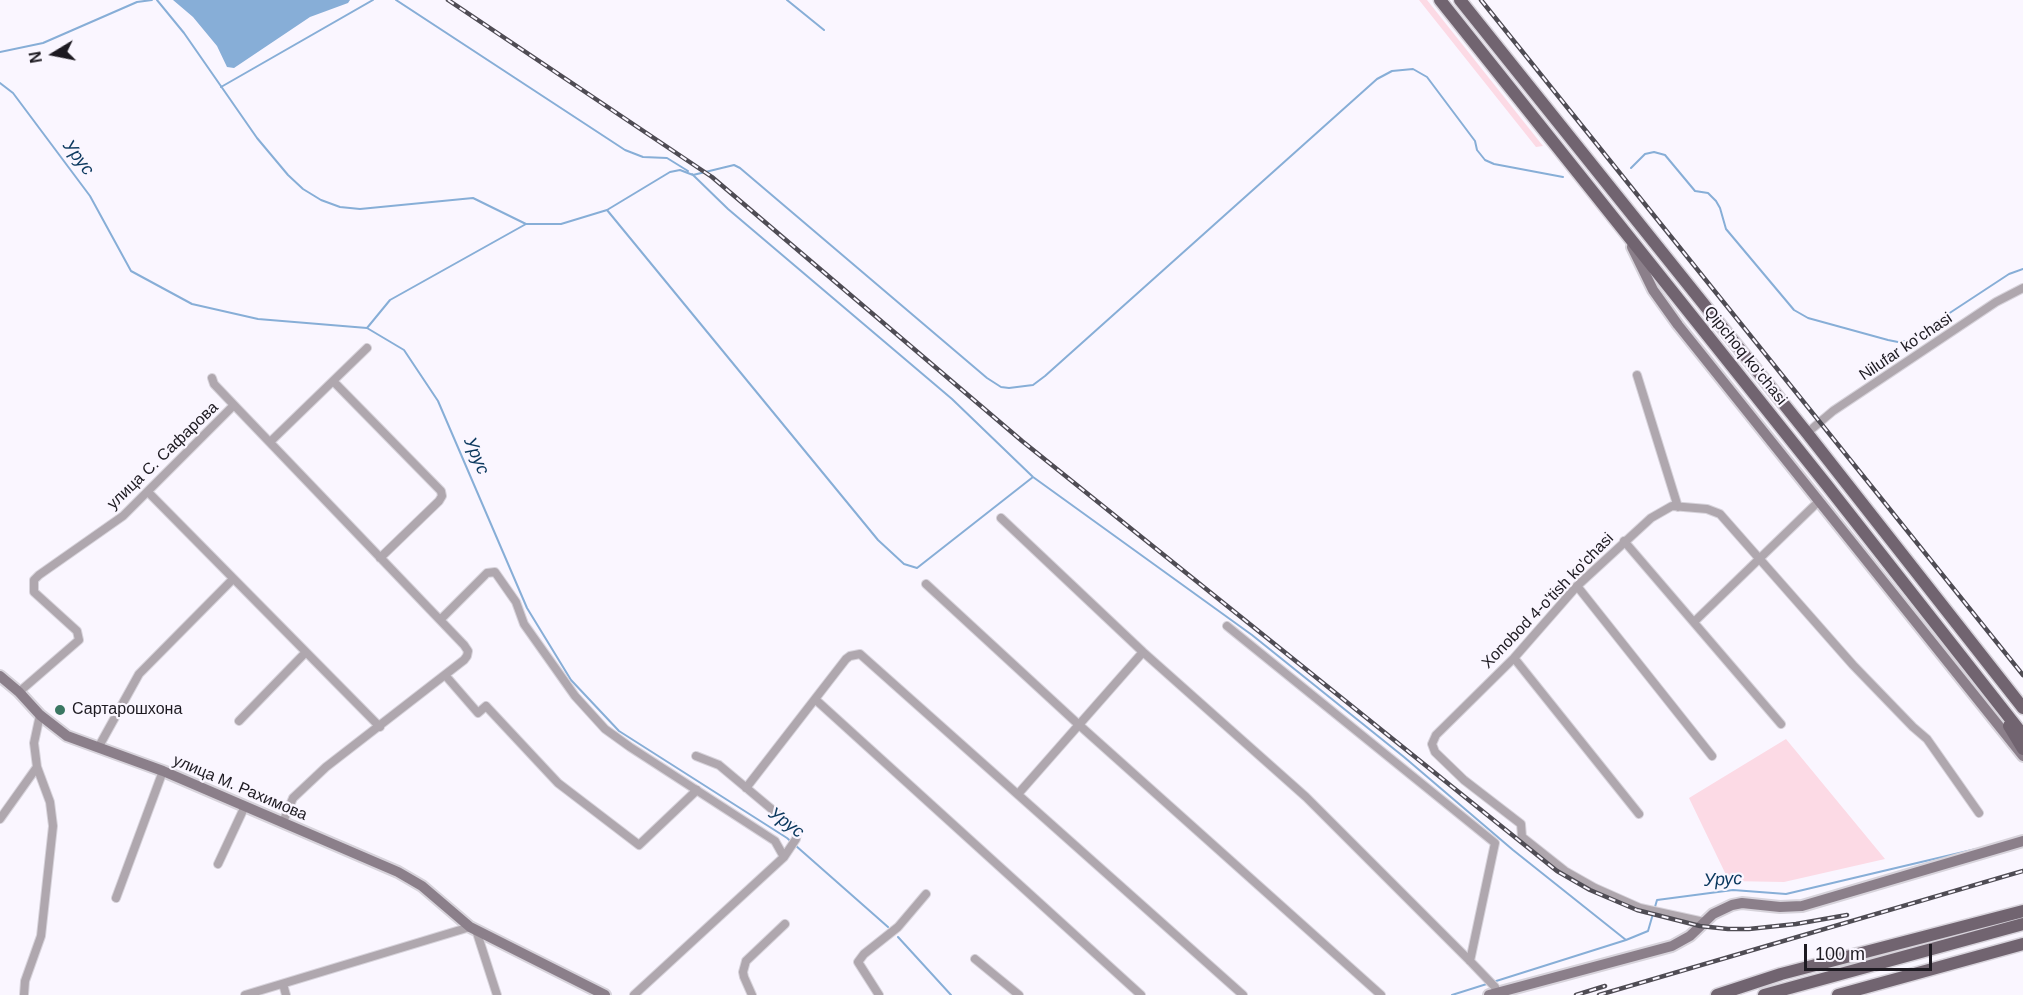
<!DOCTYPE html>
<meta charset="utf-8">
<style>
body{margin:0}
#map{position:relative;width:2023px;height:995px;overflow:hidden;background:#faf6ff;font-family:Helvetica,sans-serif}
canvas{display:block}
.north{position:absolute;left:24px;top:24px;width:60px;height:60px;-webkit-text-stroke:4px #faf6ff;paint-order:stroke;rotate:260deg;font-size:16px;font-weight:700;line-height:24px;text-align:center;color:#1d1a21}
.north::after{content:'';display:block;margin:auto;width:21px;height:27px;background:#1d1a21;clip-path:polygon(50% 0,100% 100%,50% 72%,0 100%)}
.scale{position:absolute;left:1804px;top:944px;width:128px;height:27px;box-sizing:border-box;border:3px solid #1d1a21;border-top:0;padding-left:8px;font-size:18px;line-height:21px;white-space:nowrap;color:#1d1a21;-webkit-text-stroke:4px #faf6ff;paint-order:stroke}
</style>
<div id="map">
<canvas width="2023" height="995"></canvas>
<div class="north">N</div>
<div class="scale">100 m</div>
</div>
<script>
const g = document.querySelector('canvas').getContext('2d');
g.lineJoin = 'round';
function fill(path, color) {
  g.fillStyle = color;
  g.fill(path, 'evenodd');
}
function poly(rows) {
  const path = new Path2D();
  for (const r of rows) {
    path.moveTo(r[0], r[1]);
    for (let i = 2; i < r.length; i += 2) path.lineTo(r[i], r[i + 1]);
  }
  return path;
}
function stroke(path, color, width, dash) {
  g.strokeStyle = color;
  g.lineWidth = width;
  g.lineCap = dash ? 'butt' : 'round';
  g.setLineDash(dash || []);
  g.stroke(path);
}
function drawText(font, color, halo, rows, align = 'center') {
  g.font = font + ' Helvetica,sans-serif';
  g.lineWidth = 4.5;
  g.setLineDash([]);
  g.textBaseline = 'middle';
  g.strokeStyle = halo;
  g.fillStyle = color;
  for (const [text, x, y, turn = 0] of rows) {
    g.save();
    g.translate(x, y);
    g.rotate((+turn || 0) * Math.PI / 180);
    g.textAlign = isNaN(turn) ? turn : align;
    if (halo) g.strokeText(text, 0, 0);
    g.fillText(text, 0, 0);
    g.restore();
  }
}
fill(poly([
 [1419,0,1427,0,1543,146,1536,147],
 [1786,739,1885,859,1784,882,1729,881,1689,798]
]), '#fcdae5');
fill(poly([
 [173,0,350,0,348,3,310,17,234,68,227,67,217,46,193,17]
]), '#87aed7');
stroke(poly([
 [157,0,184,33,257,138,288,175,303,189,321,200,340,207,360,209,473,198,526,224,561,224,607,210,670,172,680,170,693,175,734,165,740,168,987,378,1001,387,1009,388,1033,385,1045,376,1377,79,1392,71,1413,69,1427,77,1475,141,1477,150,1485,160,1494,164,1563,177],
 [396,0,625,150,643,157,667,158,688,171],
 [787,0,824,30],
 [0,52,43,43,137,2,152,0],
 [0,83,13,93,90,196,131,271,192,304,258,319,367,328,404,350,438,401,527,608,571,680,619,731,787,838,888,927],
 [221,87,373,0],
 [1631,168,1645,154,1654,152,1665,155,1695,191,1708,193,1716,201,1720,208,1726,229,1794,310,1808,318,1888,340,1898,342,1907,341,2009,274,2023,269],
 [692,174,728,209,952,399,1033,477,1252,635,1404,757,1513,850,1626,940],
 [607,210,878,540,904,564,917,568,1033,477],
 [367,328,390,300,526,224],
 [898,937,951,995],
 [1452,995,1626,940,1648,931,1657,900,1733,890,1786,894,1976,849]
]), '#87aed7', 2);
const street = poly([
 [1637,375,1678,507],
 [212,378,214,384,234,405,464,645,468,651,467,656,464,660,326,767,293,798,283,822],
 [333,381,441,491,442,496,439,501,380,558],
 [1807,433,1833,411,1996,302,2023,288],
 [270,442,367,348],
 [148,492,380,727],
 [1001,518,1143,652,1306,797,1470,961,1495,987,1497,993],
 [1624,541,1781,724],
 [926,584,1078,724,1381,995],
 [1577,586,1712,756],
 [440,620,487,573,495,572,516,602,524,624,575,696,605,729,630,747,775,841,784,857],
 [1695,621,1818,502],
 [1227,626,1495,843,1470,961],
 [1514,658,1639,814],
 [445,675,478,713,486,706,558,783,639,845,697,790],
 [19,692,79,640,77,631,34,592,34,580,39,575,123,516,234,405],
 [816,700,1141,995],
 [239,721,306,652],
 [98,748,139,674,233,579],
 [746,788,846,659,850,656,860,654,1243,995],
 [1018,794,1143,652],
 [0,819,37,767],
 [218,864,245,806],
 [116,898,163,771],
 [1704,922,1640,908,1595,888,1565,871,1522,837,1521,824,1464,780,1435,752,1432,744,1436,735,1514,658,1577,586,1651,518,1672,506,1707,509,1720,514,1853,665,1913,727,1927,739,1979,813],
 [476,930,497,995],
 [975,959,1019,995],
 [283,984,286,995],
 [24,995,25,981,41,936,53,826,50,802,37,767,34,743,40,715],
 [245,995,470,927],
 [634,995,784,857,796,839,797,833,793,827,719,765,696,756],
 [752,995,744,977,743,972,746,961,785,924],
 [879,995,858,962,864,954,898,927,926,894]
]);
const secondary = poly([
 [1632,247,1653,290,1678,325,2023,756],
 [0,676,19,692,40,715,67,736,163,771,398,872,422,886,470,927,605,995],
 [1489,995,1672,946,1690,936,1713,914,1732,905,1742,903,1780,907,1802,906,2023,841]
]);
const primary = poly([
 [1440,0,1826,484,2023,735],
 [1460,0,1807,433,2023,708],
 [2009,726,2023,749],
 [1717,995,1781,974,2023,911],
 [1764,995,2023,924],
 [1838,995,2023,944]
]);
stroke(street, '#d7d3db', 10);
stroke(secondary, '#d7d3db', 14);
stroke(primary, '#d7d3db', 15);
stroke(street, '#afa7ae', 8);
stroke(secondary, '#8b7f8a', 10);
stroke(primary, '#716470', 12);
const rail = poly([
 [448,0,712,177,1022,441,1557,871,1590,890,1637,910,1700,926,1728,929,1749,929,1796,924,1847,915],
 [1481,0,2023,675],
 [1576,995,1605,986],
 [1599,995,2023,871]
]);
stroke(rail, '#4f4c54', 4.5);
stroke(rail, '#faf6ff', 2, [7]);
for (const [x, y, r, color] of [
 [60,710,6,"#3a7762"]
]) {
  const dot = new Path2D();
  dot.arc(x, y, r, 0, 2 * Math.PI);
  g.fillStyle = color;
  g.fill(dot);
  stroke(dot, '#faf6ff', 2);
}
drawText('16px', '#1d1a21', '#faf6ff', [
 ["Nilufar ko'chasi",1906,347,-34],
 ["Qipchoq ko'chasi",1745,356,51],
 ["улица С. Сафарова",163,456,-44],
 ["Xonobod 4-o'tish ko'chasi",1548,601,-46],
 ["улица М. Рахимова",240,788,23]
]);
drawText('16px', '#1d1a21', '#faf6ff', [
 ["Сартарошхона",72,710]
], 'left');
drawText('italic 18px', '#0b385e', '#faf6ff', [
 ["Урус",78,158,53],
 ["Урус",476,456,67],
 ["Урус",786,823,36],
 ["Урус",1723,880,-3]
]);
</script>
